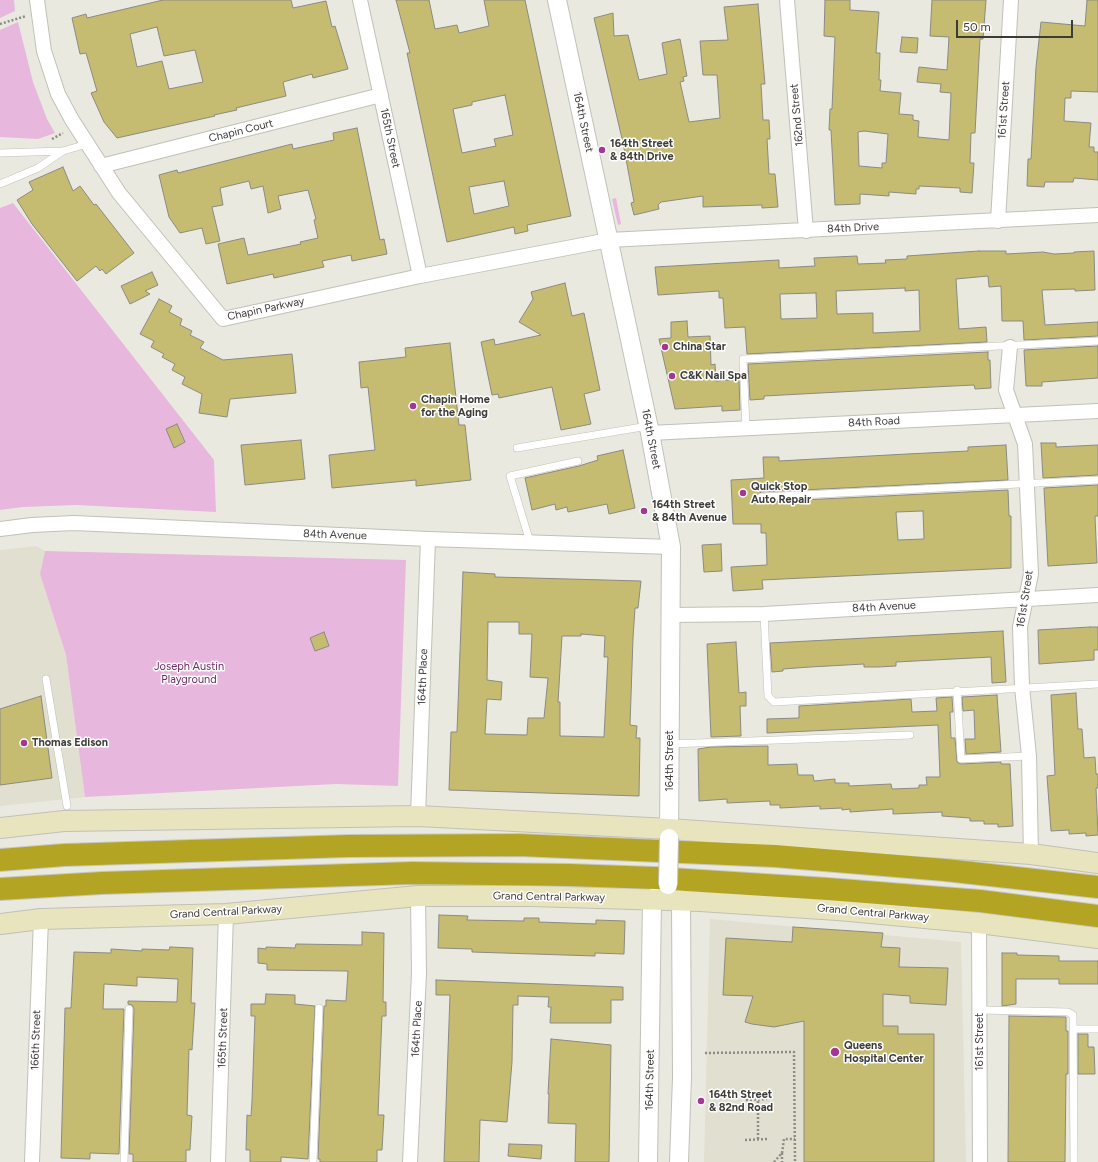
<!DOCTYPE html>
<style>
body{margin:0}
#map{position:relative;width:1098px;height:1162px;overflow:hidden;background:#eae9e0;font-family:Figtree,sans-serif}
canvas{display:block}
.scale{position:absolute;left:956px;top:20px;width:117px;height:18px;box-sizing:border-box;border:2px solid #3c3b38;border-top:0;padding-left:5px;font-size:12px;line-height:14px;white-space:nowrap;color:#3c3b38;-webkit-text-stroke:3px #fff;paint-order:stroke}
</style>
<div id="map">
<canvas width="1098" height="1162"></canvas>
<div class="scale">50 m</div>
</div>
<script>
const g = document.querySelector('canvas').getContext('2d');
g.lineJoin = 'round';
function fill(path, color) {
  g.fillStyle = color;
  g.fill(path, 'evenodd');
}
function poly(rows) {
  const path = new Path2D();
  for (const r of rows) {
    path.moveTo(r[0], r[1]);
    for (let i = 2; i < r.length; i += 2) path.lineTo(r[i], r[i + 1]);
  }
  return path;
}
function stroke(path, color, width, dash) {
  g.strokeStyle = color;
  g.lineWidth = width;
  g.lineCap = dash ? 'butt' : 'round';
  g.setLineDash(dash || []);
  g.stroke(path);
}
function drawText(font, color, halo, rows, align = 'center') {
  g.font = font + ' Figtree,sans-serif';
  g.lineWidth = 3;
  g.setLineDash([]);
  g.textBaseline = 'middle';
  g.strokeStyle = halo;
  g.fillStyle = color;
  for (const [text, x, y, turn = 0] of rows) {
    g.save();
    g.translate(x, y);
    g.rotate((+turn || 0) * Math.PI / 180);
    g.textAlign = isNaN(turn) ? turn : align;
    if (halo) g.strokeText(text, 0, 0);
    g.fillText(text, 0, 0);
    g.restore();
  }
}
fill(poly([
 [36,546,45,551,40,574,66,655,85,797,0,806,0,550],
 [710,919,961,942,966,1162,704,1162]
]), '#e1dfcf');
fill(poly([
 [0,0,14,0,15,11,0,18],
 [18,22,33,82,47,119,55,133,38,139,0,137,0,30],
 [616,198,621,224,618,225,612,199],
 [13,203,214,460,216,512,76,505,23,507,0,510,0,208],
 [45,551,406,560,398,786,336,784,85,797,66,655,40,574]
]), '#e8b7dd');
const building = poly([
 [163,0,291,0,293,8,326,1,332,27,335,26,348,69,313,78,312,74,283,82,286,96,236,108,237,110,214,115,215,116,117,138,104,122,91,93,97,91,86,53,80,54,72,18,86,14,87,18,163,0],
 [157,27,164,56,195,50,203,82,169,89,162,61,137,67,130,34,157,27],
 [396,0,429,0,435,29,457,25,459,33,489,26,484,0,525,0,571,216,527,225,528,231,515,234,514,227,447,242,407,53,410,53,396,0],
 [505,95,513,135,494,139,496,146,462,153,453,109,472,105,472,102,505,95],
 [504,181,509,206,474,214,469,187,504,181],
 [825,0,850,0,850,10,879,12,876,53,880,53,879,80,881,80,880,91,901,93,899,114,913,115,913,120,919,121,918,137,949,140,951,93,940,92,941,84,917,82,919,67,947,70,949,37,930,36,932,0,986,0,983,39,980,39,975,133,971,133,970,163,974,163,972,193,960,192,960,188,919,186,919,189,916,189,916,194,889,192,889,196,860,194,860,204,835,205,831,130,829,130,830,109,832,109,835,37,824,36,825,0],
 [864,131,888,134,886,163,882,163,882,168,859,166,858,132,864,131],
 [1087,0,1098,0,1098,92,1071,91,1071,98,1065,98,1064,121,1091,123,1089,147,1094,147,1094,152,1098,152,1098,180,1074,178,1073,182,1045,182,1044,187,1027,186,1028,159,1031,159,1036,67,1041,22,1085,26,1087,0],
 [758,4,765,84,761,84,763,120,769,120,770,139,767,139,769,174,775,174,778,207,762,208,762,205,703,207,703,196,661,202,658,205,659,209,634,215,631,203,634,202,623,143,594,18,613,13,614,36,628,35,639,80,667,74,662,43,680,39,687,76,683,77,684,81,680,82,689,122,720,118,717,75,703,75,700,41,728,40,724,7,758,4],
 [902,37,918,38,917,53,900,52,902,37],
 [357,128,380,240,384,239,387,254,352,261,351,255,322,261,324,267,274,278,273,274,227,284,218,244,244,238,248,255,301,244,300,242,318,238,314,220,316,219,308,190,278,196,281,209,268,213,263,186,251,189,249,181,220,188,223,205,212,207,220,241,206,244,202,228,180,233,169,217,159,175,177,170,178,173,292,144,293,149,334,140,333,133,357,128],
 [63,167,73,191,80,186,94,205,96,204,134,253,106,274,102,269,100,271,96,266,77,281,32,224,17,200,33,190,29,182,63,167],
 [979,251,1006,251,1006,254,1043,252,1054,254,1074,253,1074,252,1094,251,1095,290,1075,291,1075,289,1042,290,1045,325,1098,322,1098,336,1024,340,1023,321,1002,321,1001,286,989,287,988,276,956,279,959,329,986,327,987,342,747,354,745,327,725,328,723,298,719,298,719,291,658,295,655,267,779,260,779,268,815,266,814,258,857,256,858,264,886,263,885,260,907,259,907,256,979,251],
 [905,288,905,291,919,290,920,331,873,333,873,313,837,314,836,291,905,288],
 [816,293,817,318,781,319,780,294,816,293],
 [152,272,158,285,145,291,150,294,130,304,121,286,152,272],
 [565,283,572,316,584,313,600,390,584,394,591,424,561,430,552,387,499,398,498,394,492,395,481,342,494,339,495,345,541,335,519,322,533,299,531,292,565,283],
 [159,299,172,306,169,312,182,319,180,325,192,331,190,335,204,342,200,348,223,360,292,354,296,393,230,399,227,417,199,413,202,394,182,384,185,377,172,370,175,364,162,357,164,354,151,347,154,341,140,334,159,299],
 [687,321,688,337,710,336,711,365,715,364,716,381,739,379,740,410,722,411,722,406,675,409,659,339,671,338,671,322,687,321],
 [450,343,459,425,465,425,471,480,416,486,416,480,332,488,329,455,375,450,368,387,361,388,359,362,406,357,405,348,450,343],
 [1098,346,1098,378,1042,382,1042,386,1026,386,1024,350,1098,346],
 [988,352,988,360,990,360,991,388,975,389,974,385,933,387,764,396,764,399,750,400,748,364,988,352],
 [177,424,185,442,174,448,166,429,177,424],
 [301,440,305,479,245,485,241,445,301,440],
 [1041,443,1056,443,1056,447,1098,445,1098,475,1043,478,1041,443],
 [1006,445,1008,480,761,492,756,497,757,500,761,502,1008,490,1009,516,1011,516,1011,568,762,580,763,589,733,591,731,567,767,565,766,533,761,533,761,524,733,524,731,480,764,478,763,457,779,457,779,461,907,454,968,451,968,447,1006,445],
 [923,511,924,539,898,540,896,512,923,511],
 [623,450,635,508,609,514,607,504,568,512,567,507,556,510,555,504,532,510,525,478,579,466,598,460,597,456,623,450],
 [1098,485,1098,516,1095,516,1097,563,1048,566,1044,488,1098,485],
 [721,544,722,571,704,572,702,545,721,544],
 [463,572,495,574,495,577,641,581,638,608,635,608,633,638,630,725,637,726,636,738,640,738,639,796,449,790,451,732,457,732,463,572],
 [488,622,519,622,519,634,532,634,530,677,548,678,544,718,528,718,527,735,485,734,487,699,501,700,502,682,487,680,488,622],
 [581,634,605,636,604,657,608,657,604,737,560,736,560,702,558,702,562,636,581,636,581,634],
 [1090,627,1098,627,1098,650,1094,650,1094,660,1039,664,1038,630,1090,627],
 [1003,631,1006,682,992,683,991,657,896,662,896,666,878,667,864,667,864,664,810,667,783,669,783,671,772,672,770,643,1003,631],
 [324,632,329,646,315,651,310,638,324,632],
 [736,642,739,693,746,692,746,706,740,706,741,736,711,737,707,644,736,642],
 [1076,693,1078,729,1082,729,1084,758,1095,757,1096,774,1098,774,1098,788,1096,788,1098,835,1086,836,1086,833,1069,834,1069,830,1051,831,1047,776,1055,775,1051,695,1076,693],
 [997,695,1001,752,966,754,965,739,975,739,974,710,963,711,962,697,997,695],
 [41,696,52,778,0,785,0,709,41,696],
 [952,697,953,712,950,712,951,738,955,738,957,762,961,764,1001,762,1001,764,1010,764,1013,826,998,827,998,824,984,824,984,821,970,821,970,818,942,816,942,812,893,814,893,809,850,812,850,809,842,810,842,808,820,809,820,806,780,808,780,805,770,805,770,801,727,803,727,799,699,801,698,749,711,747,768,746,768,765,797,764,798,775,813,775,814,781,835,779,835,783,849,783,849,786,891,784,892,789,919,788,919,785,927,785,926,777,940,777,938,725,767,733,767,719,799,718,799,706,911,699,912,712,937,711,936,698,952,697],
 [439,915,468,916,467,920,524,921,524,918,539,918,539,922,596,924,596,920,625,921,624,954,595,953,595,956,472,952,472,949,438,948,439,915],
 [793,927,883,933,881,947,900,948,899,967,948,968,946,1005,910,1003,910,996,883,994,883,1026,898,1026,898,1034,934,1034,934,1162,804,1162,804,1021,774,1027,752,1024,745,1022,753,996,723,995,726,938,792,942,793,927],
 [362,932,384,933,383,1002,386,1002,386,1016,382,1016,378,1115,384,1115,382,1150,377,1150,377,1162,320,1162,320,1159,318,1159,324,1006,326,1006,326,1000,346,1001,348,971,267,970,267,964,258,963,258,948,266,949,266,947,295,948,296,944,362,945,362,932],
 [170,947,193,948,191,1003,195,1003,192,1050,189,1049,187,1115,192,1116,190,1150,186,1150,186,1162,133,1162,133,1154,129,1154,134,1009,132,1005,128,1004,128,1001,177,1002,178,979,137,977,137,986,104,984,103,1009,124,1009,119,1154,90,1153,90,1159,61,1158,65,1008,71,1008,74,952,111,953,111,949,142,951,142,949,169,950,170,947],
 [1002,953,1017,953,1017,955,1059,956,1059,961,1098,961,1098,984,1059,984,1059,979,1016,979,1016,1004,1002,1006,1002,953],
 [436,980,623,987,623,1000,611,1000,611,1023,550,1023,551,1007,548,1007,549,997,518,996,518,1005,513,1005,512,1062,507,1122,480,1120,479,1162,444,1162,450,995,436,995,436,980],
 [266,994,295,995,295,1004,315,1006,308,1159,281,1157,281,1162,250,1162,250,1150,246,1150,247,1115,251,1116,252,1101,255,1016,251,1016,251,1004,265,1004,266,994],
 [1009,1016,1066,1017,1066,1031,1068,1031,1068,1074,1066,1074,1065,1162,1008,1162,1009,1016],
 [1078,1034,1088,1034,1088,1047,1094,1047,1095,1074,1078,1074,1078,1034],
 [551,1039,611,1045,609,1162,575,1162,576,1124,548,1123,549,1094,548,1094,551,1039],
 [509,1144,542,1145,541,1159,508,1156,509,1144]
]);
fill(building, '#c5bc71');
stroke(building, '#8b8a82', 1);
const service = poly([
 [0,153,63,151,87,144],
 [0,184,38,168,63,151],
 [746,428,743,359,1098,341],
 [517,448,648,426],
 [761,497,1098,480],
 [530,542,510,476,578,461],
 [764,614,768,696,774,702,1098,684],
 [46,679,67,806],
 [957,690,961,759,1029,756],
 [670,744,910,735],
 [980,1010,1068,1012,1073,1015,1074,1162],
 [1073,1029,1098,1029],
 [124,1162,129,1009],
 [313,1162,319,1008]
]);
const minor = poly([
 [37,0,44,51,58,94,72,120,119,193,223,319,420,276,609,240,1098,215],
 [360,0,420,276],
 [787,0,806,231],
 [101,166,381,95],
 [998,221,1011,0],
 [1010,347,1006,390,1025,444,1031,574,1020,627,1022,687,1029,756,1031,854],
 [650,433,1098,411],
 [0,529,32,525,74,523,428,539,671,547],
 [671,615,764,614,1098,595],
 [418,816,428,539],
 [979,923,980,1162],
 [32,1162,41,919],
 [218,1162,226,914],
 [410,1162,419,973,418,896]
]);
const tertiary = poly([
 [557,0,650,433,671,547,669,838],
 [648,1162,652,900,668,885,681,901,682,1077,679,1162]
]);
const secondary = poly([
 [0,828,64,821,418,816,669,829,1031,854,1098,863],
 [0,924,41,919,226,914,418,896,531,896,700,901,838,910,979,923,1098,938]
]);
const motorway = poly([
 [0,860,64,855,348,846,519,845,775,856,945,870,1098,887],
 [0,889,102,883,412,873,569,875,655,878,828,889,980,901,1098,916]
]);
stroke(service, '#c1c0b8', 8);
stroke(minor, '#c1c0b8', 16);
stroke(tertiary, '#c1c0b8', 20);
stroke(secondary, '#c1c0b8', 22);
stroke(motorway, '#c8c8c7', 24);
stroke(poly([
 [0,24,26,16],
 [52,139,63,133],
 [705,1053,794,1052,795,1162],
 [746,1100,767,1099],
 [758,1139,758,1099],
 [745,1140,767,1139],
 [782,1153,782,1162],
 [774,1162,782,1153,784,1139,795,1139]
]), '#8c8b85', 2.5, [2, 2]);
stroke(service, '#fff', 7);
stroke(minor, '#fff', 14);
stroke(tertiary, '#fff', 18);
stroke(secondary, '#e8e4bd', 20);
stroke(motorway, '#b4a424', 22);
const tertiaryBridge = poly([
 [668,885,669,838]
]);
stroke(tertiaryBridge, '#c1c0b8', 20, []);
stroke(tertiaryBridge, '#fff', 18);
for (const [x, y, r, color] of [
 [602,150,4,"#a43695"],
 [665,347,4,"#a43695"],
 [672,376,4,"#a43695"],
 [413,406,4,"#a43695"],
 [743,493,4,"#a43695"],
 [644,511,4,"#a43695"],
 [24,743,4,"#a43695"],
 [835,1052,5,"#a43695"],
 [701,1101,4,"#a43695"]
]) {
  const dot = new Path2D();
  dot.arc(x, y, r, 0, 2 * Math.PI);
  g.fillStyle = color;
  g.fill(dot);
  stroke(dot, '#fff', 1.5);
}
drawText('11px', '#3c3b38', '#fff', [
 ["161st Street",1004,110,-86],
 ["162nd Street",797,115,-95],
 ["164th Street",583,122,78],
 ["Chapin Court",241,131,-14],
 ["165th Street",390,138,78],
 ["84th Drive",853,228,-3],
 ["Chapin Parkway",266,309,-12],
 ["84th Road",874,422,-3],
 ["164th Street",651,439,79],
 ["84th Avenue",335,535,2],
 ["161st Street",1025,599,-81],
 ["84th Avenue",884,607,-3],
 ["164th Place",423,677,-88],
 ["164th Street",670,761,-90],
 ["Grand Central Parkway",549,897,1],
 ["Grand Central Parkway",226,912,-3],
 ["Grand Central Parkway",873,913,5],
 ["164th Place",417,1029,-87],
 ["165th Street",223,1038,-88],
 ["166th Street",36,1040,-88],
 ["161st Street",980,1042,-90],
 ["164th Street",650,1080,-89]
]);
drawText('bold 11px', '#3c3b38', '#fff', [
 ["164th Street",610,144],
 ["& 84th Drive",610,157],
 ["China Star",673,347],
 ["C&K Nail Spa",680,376],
 ["Chapin Home",421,400],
 ["for the Aging",421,413],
 ["Quick Stop",751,487],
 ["Auto Repair",751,500],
 ["164th Street",652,505],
 ["& 84th Avenue",652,518],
 ["Thomas Edison",32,743],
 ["Queens",844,1046],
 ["Hospital Center",844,1059],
 ["164th Street",709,1095],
 ["& 82nd Road",709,1108]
], 'left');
drawText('11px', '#6e2764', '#fff', [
 ["Joseph Austin",189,667],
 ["Playground",189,680]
]);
</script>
